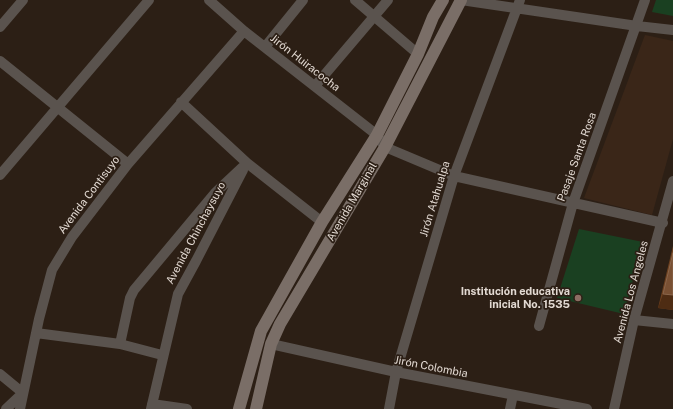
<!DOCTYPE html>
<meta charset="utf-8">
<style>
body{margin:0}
canvas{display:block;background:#2c1f15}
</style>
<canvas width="673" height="409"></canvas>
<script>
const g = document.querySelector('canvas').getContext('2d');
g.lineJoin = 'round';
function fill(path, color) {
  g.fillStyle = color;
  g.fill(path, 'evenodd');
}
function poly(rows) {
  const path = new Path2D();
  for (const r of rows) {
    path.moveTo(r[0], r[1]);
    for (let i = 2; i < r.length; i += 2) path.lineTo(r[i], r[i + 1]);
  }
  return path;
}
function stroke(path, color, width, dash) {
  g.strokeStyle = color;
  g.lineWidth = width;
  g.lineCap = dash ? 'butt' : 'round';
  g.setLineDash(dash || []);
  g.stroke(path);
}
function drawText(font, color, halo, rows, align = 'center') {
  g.font = font + ' "Public Sans",sans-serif';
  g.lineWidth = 3.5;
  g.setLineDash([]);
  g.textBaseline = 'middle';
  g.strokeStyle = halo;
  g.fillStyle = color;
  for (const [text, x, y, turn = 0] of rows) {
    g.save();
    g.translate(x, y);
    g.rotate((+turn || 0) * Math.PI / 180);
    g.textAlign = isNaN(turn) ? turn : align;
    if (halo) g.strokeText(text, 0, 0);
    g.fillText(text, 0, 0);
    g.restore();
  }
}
fill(poly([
 [645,35,673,41,673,139,652,215,584,198]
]), '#3a2618');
fill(poly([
 [656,0,673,0,673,16,652,12],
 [579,229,643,242,624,314,557,298]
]), '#1a4021');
stroke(poly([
 [209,0,244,31,377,135,385,147,454,176,663,223],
 [355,0,418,54],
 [461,0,637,26,673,30],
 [0,27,23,0],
 [265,47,303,0],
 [0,61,128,164],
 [315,86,388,0],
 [181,102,247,163,322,222],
 [0,175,149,0],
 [634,320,673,324],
 [539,326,573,203,645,0],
 [36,333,120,344],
 [271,344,396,372,587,409],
 [162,355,120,344,130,298,134,290,215,193,247,163],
 [0,374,23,393,6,409],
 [152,404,187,409],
 [20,409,39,319,52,270,72,237,128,164,244,31],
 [151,409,178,294,196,261,243,170],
 [389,409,396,372,454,176,520,0],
 [510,409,513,395],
 [614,409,634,320,673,181]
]), '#5a534e', 10);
stroke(poly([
 [239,409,261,331,322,222,377,135,418,54,433,17,443,0],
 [256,409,271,344,280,324,385,147,461,0]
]), '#7a6e67', 12);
fill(poly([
 [673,246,673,310,658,308]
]), '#6d401f');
fill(poly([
 [663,294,673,295,673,310,658,308]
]), '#4e2c13');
const building = poly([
 [673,253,673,295,663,294,673,253]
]);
fill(building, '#795033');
stroke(building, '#8a664c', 1);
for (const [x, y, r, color] of [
 [578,298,4,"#8d6e63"]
]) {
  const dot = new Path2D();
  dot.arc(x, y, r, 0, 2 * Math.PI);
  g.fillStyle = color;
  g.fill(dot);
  stroke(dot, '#2c1f15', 1.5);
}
drawText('11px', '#e2d9d2', '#2c1f15', [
 ["Jirón Huiracocha",305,63,38],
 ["Pasaje Santa Rosa",577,157,-70],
 ["Avenida Contisuyo",89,195,-53],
 ["Jirón Atahualpa",435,199,-73],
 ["Avenida Marginal",352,202,-60],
 ["Avenida Chinchaysuyo",196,233,-62],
 ["Avenida Los Angeles",631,292,-75],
 ["Jirón Colombia",431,367,11]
]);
drawText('bold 11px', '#e2d9d2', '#2c1f15', [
 ["Institución educativa",570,292],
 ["inicial No. 1535",570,305]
], 'right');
</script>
